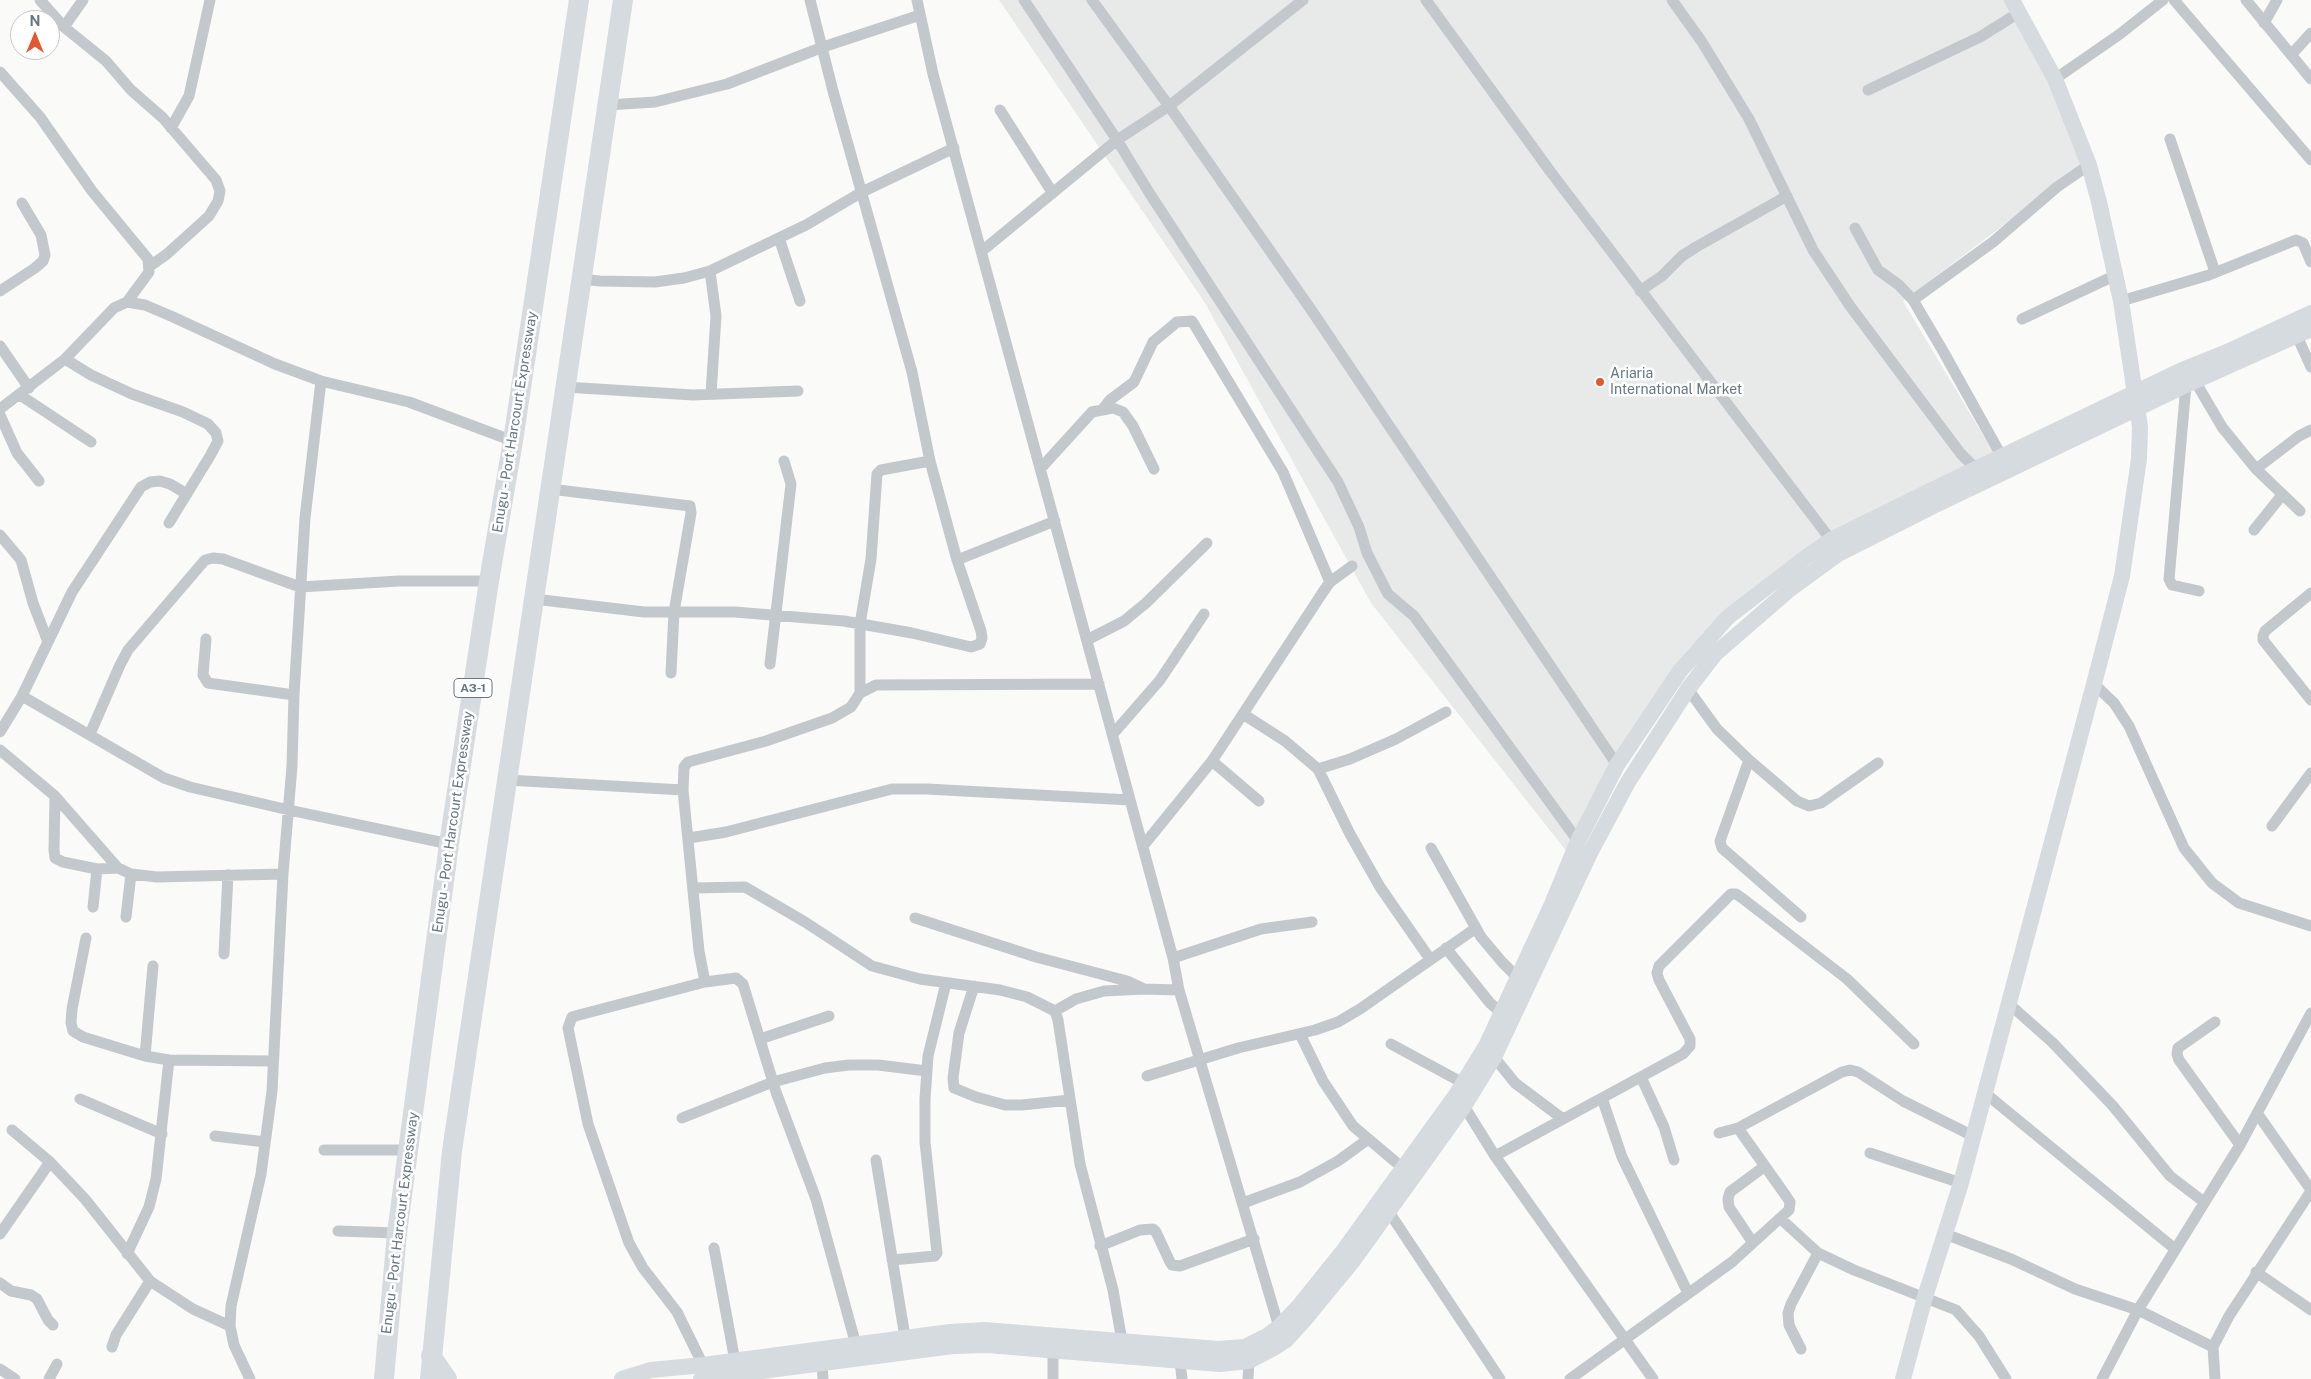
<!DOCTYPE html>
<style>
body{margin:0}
#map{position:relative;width:2311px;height:1379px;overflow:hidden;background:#fafaf8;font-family:"Public Sans",sans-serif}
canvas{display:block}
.north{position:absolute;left:10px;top:10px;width:50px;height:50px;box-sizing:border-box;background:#fff;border:1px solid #c1c8cd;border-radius:50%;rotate:0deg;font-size:14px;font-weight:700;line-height:20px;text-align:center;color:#657683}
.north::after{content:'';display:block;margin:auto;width:18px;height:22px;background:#e4572e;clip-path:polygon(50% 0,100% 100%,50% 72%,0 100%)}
</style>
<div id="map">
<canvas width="2311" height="1379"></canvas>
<div class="north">N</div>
</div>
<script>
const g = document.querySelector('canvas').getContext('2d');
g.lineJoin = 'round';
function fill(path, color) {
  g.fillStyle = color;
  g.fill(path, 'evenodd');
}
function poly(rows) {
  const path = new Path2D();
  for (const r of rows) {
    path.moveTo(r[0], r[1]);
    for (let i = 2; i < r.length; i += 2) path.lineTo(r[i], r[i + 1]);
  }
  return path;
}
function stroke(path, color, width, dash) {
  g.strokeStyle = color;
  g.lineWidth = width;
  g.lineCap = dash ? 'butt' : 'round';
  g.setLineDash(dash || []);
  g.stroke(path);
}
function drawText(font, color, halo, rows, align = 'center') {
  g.font = font + ' "Public Sans",sans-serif';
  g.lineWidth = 5;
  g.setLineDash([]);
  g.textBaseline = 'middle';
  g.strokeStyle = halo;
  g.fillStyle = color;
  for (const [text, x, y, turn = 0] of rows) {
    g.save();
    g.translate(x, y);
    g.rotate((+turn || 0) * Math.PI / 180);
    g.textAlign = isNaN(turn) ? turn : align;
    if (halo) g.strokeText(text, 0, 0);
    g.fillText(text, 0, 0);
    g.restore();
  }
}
fill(poly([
 [999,0,2008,0,2039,49,2083,165,1903,301,1999,462,1793,570,1700,641,1567,852,1371,603,1205,303]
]), '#e8e9e9');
stroke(poly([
 [40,0,64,27,106,61,131,90,163,118,216,180,220,191,218,201,209,216,167,254,150,266],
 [917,0,933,74,1173,958,1179,990,1279,1327],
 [1024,0,1117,140,1150,194,1338,482,1359,527,1367,553,1388,594,1414,616,1578,841],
 [1092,0,1169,106,1312,311,1617,765],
 [1426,0,1550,171,1831,540],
 [1672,0,1702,42,1749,119,1813,250,1850,306,1961,454,1976,469],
 [2174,0,2311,160],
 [2246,0,2311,79],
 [2264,23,2277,0],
 [64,27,83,0],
 [2291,55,2311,33],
 [0,72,40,117,92,191,148,259,149,272,127,302],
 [2055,79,2120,34,2163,0],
 [1868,90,1980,37,2020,12],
 [607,105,655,102,727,84,823,47,920,15],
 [1000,110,1052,192],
 [171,128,189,96,210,0],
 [2170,139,2215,272],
 [1855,228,1878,270,1899,285,1913,300,1943,351,2002,457],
 [779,238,800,301],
 [982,251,1117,140,1169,106,1303,0],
 [710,271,716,316,711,394],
 [581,279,600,281,655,282,684,278,710,271,806,225,862,192,954,148],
 [0,291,35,268,43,261,45,255,41,235,22,203],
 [1640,291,1662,276,1682,256,1696,247,1787,196],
 [1913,300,1993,242,2057,187,2089,165],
 [2121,301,2209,275,2296,240,2303,243,2311,262],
 [2022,319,2116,275],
 [2297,336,2311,367],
 [0,346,29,388],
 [65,359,91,375,132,394,183,412,208,424,216,433,218,441,210,456,169,523],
 [2195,381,2222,427,2256,469,2300,511],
 [2186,385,2169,579,2172,585,2199,591],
 [565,387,693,395,798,391],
 [20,395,91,442],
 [0,409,65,359,114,308,127,302,145,305,173,317,275,364,321,381,409,402,513,441],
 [1103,409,1110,400,1134,382,1153,342,1177,322,1192,321,1283,472,1330,582],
 [0,415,17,453,39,481],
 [1041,468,1092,412,1113,408,1123,412,1133,426,1154,469],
 [2256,469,2299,436,2311,430],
 [550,489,690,506,691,513,674,612,671,673],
 [2254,530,2282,495],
 [0,535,21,560,33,603,48,642],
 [957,560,1055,521],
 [2311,593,2265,631,2263,636,2263,640,2311,700],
 [534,599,644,612,735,612,844,621,912,633,971,647,980,644,982,638,981,631,957,560,930,461,912,372,833,91,810,0],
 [206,639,203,675,208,683,294,695],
 [1087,640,1124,621,1146,603,1207,543],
 [770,664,791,484,784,461],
 [2094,684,2114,703,2129,726,2184,848,2212,883,2239,903,2311,926],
 [1688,689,1717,729,1749,760,1797,801,1809,806,1821,803,1878,763],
 [860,693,860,624,871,559,877,474,881,470,930,461],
 [22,696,164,778,190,787,289,810,449,844],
 [1243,714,1285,741,1318,769,1350,834,1380,887,1430,959],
 [0,732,22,696,72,592,141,487,150,482,160,481,170,484,187,494],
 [90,734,120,665,128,650,205,560,213,558,223,559,300,587,399,581,489,581],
 [1113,734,1160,680,1204,614],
 [0,750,55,796,118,868,131,874,157,877,283,874],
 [1749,760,1720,841,1722,848,1801,917],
 [1212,761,1259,801],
 [1318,769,1350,759,1396,739,1446,712],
 [507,780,683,790],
 [55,796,54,850,55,858,63,862,97,869,118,868],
 [2272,826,2311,773],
 [689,838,726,832,892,789,927,789,1130,800],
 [1143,846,1212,761,1323,592,1330,582,1352,566],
 [1431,848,1481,937,1502,962,1518,978],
 [693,888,745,887,805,922,872,966,920,979,1000,990,1027,997,1055,1011,1058,1020,1080,1164,1113,1290,1122,1341],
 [93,907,97,869],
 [126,917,131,874],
 [915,918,1036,957,1127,981,1144,989],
 [86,938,72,1009,71,1023,73,1031,83,1037,145,1056,169,1060,273,1061],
 [1446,948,1490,1003,1497,1009,1505,1005],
 [224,954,228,875],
 [1173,958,1261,929,1312,922],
 [705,982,699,951,683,790,684,767,688,762,766,741,832,718,851,707,860,693,876,685,1099,684],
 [974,986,959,1033,953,1078,954,1088,976,1097,1005,1105,1022,1105,1070,1100],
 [2008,1003,2052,1042,2113,1106,2170,1176,2204,1202],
 [1055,1011,1076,999,1104,991,1144,989,1179,990],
 [2215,1022,2178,1048,2177,1054,2179,1060,2240,1145],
 [1300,1034,1323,1081,1353,1126,1404,1169],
 [760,1039,829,1016],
 [1391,1044,1463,1083],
 [145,1056,153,966],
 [1494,1057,1515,1083,1563,1119],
 [1147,1076,1238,1048,1315,1030,1338,1022,1360,1009,1476,928],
 [1641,1077,1664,1127,1674,1160],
 [1985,1093,2175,1249],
 [1602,1098,1622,1157,1688,1293],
 [80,1099,162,1134],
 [1464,1106,1495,1156,1653,1379],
 [2257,1113,2311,1190],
 [682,1118,773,1082,825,1068,849,1065,878,1065,927,1071],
 [12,1130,50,1162,85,1199,150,1281,193,1309,230,1326],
 [1719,1133,1738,1128,1842,1072,1850,1070,1858,1072,1903,1101,1973,1136],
 [215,1136,265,1142],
 [324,1150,408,1150],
 [1870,1153,1961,1183],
 [1495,1156,1683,1054,1690,1046,1690,1039,1659,980,1657,973,1659,966,1731,894,1736,894,1742,898,1847,979,1914,1044],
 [876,1160,905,1337],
 [1243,1203,1300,1182,1338,1161,1367,1140],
 [1389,1212,1500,1379],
 [1781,1219,1818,1253,1854,1270,1956,1310,1979,1336,2006,1379],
 [338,1231,397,1233],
 [0,1234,50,1162],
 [1945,1234,2011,1259,2075,1289,2138,1310,2213,1347],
 [1753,1243,1729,1207,1728,1199,1730,1192,1765,1166],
 [1100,1246,1140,1230,1153,1229,1156,1232,1170,1262,1172,1265,1180,1266,1254,1239],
 [714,1248,735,1361],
 [127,1254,149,1207,156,1179,169,1060],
 [892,1260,935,1256,937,1253,925,1142,925,1099,928,1056,946,983],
 [2256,1272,2311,1310],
 [0,1283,11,1291,31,1295,37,1299,48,1320,53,1325],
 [112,1347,116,1335,150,1281],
 [1801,1349,1789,1325,1788,1313,1791,1304,1818,1253],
 [1180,1361,1182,1379],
 [822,1364,823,1379],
 [703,1365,677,1312,643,1268,629,1243,588,1124,568,1028,572,1017,579,1015,705,982,736,978,743,984,776,1092,816,1199,856,1345],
 [0,1369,15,1379],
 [49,1379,57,1364],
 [250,1379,234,1345,230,1326,231,1306,261,1174,272,1091,283,874,292,766,294,695,305,518,321,381],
 [1053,1379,1053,1350],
 [1248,1379,1249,1361],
 [1570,1379,1732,1262,1789,1210,1790,1202,1786,1196,1738,1128],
 [2102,1379,2138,1310,2240,1145,2311,1013],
 [2215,1379,2213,1347,2229,1316,2311,1191]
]), '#c3c8cc', 11);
stroke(poly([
 [622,1379,651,1370,703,1365,950,1332,985,1330,1218,1349,1245,1347,1267,1336,1279,1327,1299,1306,1344,1250,1456,1095,1486,1046,1552,904,1578,841,1617,765,1680,671,1728,617,1805,558,1831,540,1928,492,2180,371,2227,352,2311,313],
 [701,1379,953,1346,987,1345,1220,1364,1249,1361,1272,1349,1286,1340,1306,1318,1352,1262,1464,1106,1494,1057,1590,853,1628,782,1688,689,1715,654,1790,589,1838,554,1933,506,2186,385,2311,329],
 [1903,1379,1925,1297,1961,1183,2094,684,2122,576,2139,459,2140,427,2121,301,2099,202,2089,165,2055,79,2012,0]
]), '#d6dbdf', 16);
stroke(poly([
 [431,1356,447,1379],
 [384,1379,397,1233,449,844,489,581,513,441,579,0],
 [430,1379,452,1151,623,0]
]), '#d6dbdf', 20);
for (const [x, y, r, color] of [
 [1600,382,5,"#e4572e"]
]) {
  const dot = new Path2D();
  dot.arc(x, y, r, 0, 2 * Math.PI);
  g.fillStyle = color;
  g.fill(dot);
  stroke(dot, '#fff', 2);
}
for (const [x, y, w] of [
 [473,688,38]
]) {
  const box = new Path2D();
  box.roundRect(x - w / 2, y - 9.5, w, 19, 4);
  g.fillStyle = '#fff';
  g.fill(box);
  stroke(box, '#657683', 1);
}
drawText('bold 12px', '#657683', null, [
 ["A3-1",473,688]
]);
drawText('14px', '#657683', '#fff', [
 ["Ariaria",1610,374],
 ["International Market",1610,390]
], 'left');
drawText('14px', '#657683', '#fff', [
 ["Enugu - Port Harcourt Expressway",515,422,-81],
 ["Enugu - Port Harcourt Expressway",453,822,-82],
 ["Enugu - Port Harcourt Expressway",400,1223,-83]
]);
</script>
